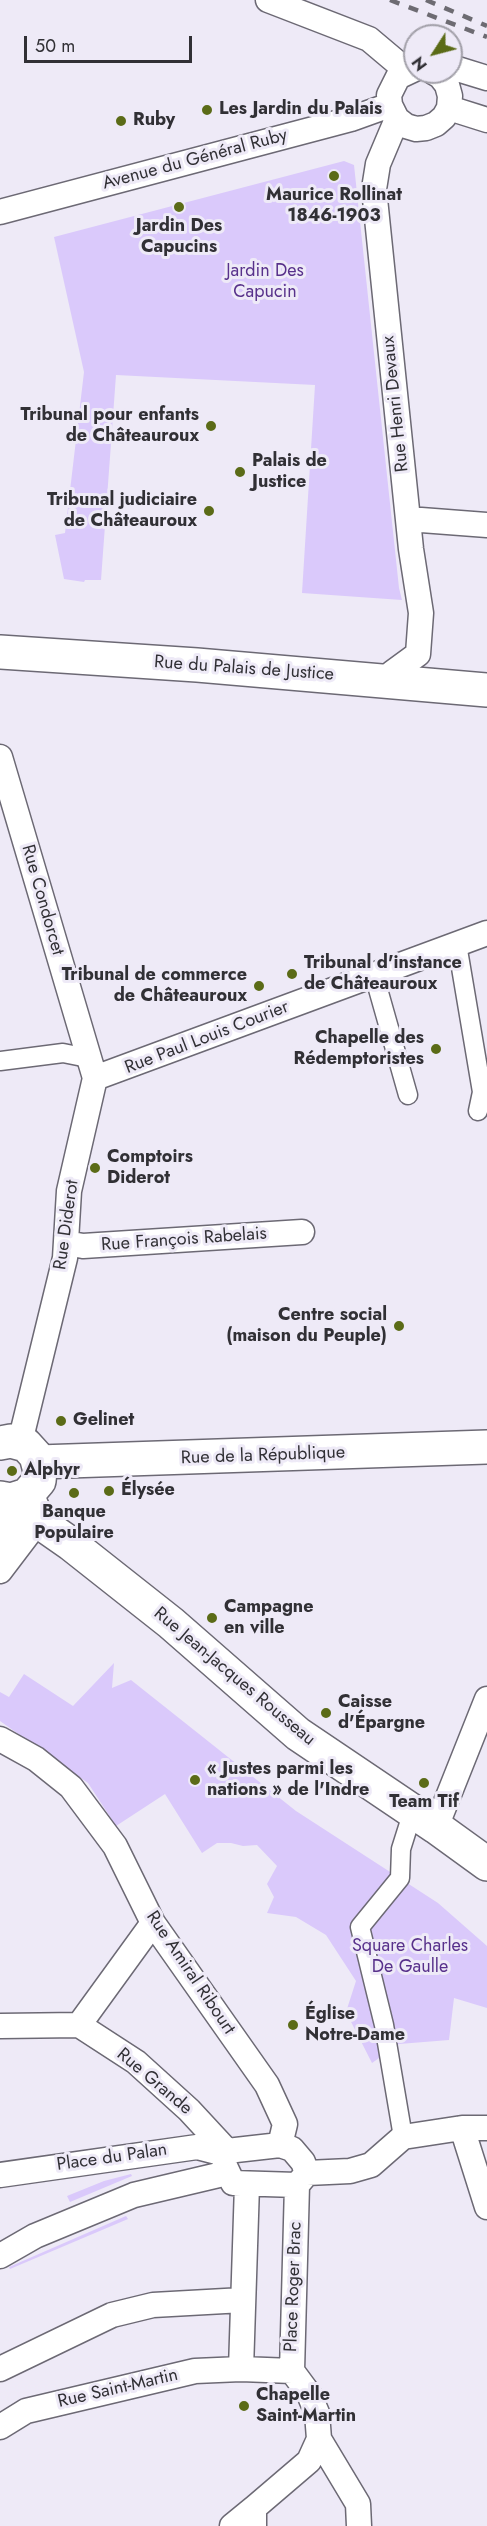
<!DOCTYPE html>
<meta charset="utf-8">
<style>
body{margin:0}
#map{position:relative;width:487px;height:2526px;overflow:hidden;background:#eeeaf7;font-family:Jost,sans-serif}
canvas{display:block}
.north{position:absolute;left:403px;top:24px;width:60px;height:60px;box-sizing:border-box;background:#eeeaf7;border:2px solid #a2a0a9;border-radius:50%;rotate:234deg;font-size:16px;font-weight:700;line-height:24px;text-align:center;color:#313035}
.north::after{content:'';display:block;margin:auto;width:21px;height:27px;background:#5b6b17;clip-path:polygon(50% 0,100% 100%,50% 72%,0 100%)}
.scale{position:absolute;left:24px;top:36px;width:168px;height:27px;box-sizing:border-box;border:3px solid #313035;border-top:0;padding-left:8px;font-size:18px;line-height:21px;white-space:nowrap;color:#313035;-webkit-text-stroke:4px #eeeaf7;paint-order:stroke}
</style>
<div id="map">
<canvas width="487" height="2526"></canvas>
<div class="north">N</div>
<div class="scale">50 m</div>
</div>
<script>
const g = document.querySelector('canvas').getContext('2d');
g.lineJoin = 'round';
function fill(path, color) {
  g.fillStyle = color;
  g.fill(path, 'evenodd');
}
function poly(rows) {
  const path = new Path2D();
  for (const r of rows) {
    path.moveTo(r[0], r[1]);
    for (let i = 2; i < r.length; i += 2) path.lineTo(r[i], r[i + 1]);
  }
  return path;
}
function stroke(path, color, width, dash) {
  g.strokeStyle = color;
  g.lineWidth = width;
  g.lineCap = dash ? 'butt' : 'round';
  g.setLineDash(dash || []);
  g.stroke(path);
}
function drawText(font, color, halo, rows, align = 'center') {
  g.font = font + ' Jost,sans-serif';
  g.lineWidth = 6;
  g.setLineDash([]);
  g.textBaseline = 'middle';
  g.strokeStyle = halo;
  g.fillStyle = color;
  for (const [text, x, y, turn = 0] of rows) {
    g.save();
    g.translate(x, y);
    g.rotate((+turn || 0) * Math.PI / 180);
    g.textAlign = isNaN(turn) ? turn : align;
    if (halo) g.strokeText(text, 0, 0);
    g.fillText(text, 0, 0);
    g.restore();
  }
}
fill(poly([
 [344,161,354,165,399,588,402,600,302,593,315,385,116,375,101,580,85,580,84,582,64,579,55,535,65,533,84,372,54,237],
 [114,1663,112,1688,131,1680,296,1811,438,1903,487,1946,487,2008,454,1998,449,2040,399,2044,372,2063,346,2012,356,1981,326,1935,296,1917,267,1913,274,1897,267,1884,277,1866,257,1845,243,1846,231,1843,217,1843,202,1853,165,1794,116,1826,88,1783,0,1721,0,1692,9,1697,24,1674,73,1706],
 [131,2174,132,2176,70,2202,67,2196,104,2181],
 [126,2216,128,2219,10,2269,9,2267]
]), '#dac9fb');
const pedestrian = poly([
 [457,944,482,1092,478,1111],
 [374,975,408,1095],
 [0,1061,63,1053,88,1058],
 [403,2137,384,2025,360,1927,400,1878,401,1849,413,1811]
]);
const minor = poly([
 [268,0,369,39,407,71],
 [451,67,487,78],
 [415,69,398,77,389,95,390,105,397,119,406,126,416,129,426,128,436,124,444,117,449,108,450,96,447,85,440,76,433,72],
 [449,108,487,120],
 [0,212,351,119,390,105],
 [408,519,487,525],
 [392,680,392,673,418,654,421,613,411,549,374,189,378,164,397,119],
 [0,757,95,1078,69,1191,65,1258,20,1442],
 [95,1078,487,933],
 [66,1243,83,1246,302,1232],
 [6,1500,12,1523,8,1559],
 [0,1571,38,1521],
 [0,1739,36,1759,71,1787,115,1846,153,1923,267,2085,285,2124,280,2145],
 [436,1827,487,1699],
 [79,2025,153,1923],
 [0,2026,79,2025,136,2062,189,2110,227,2151],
 [462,2128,487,2207],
 [280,2145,292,2149,303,2162,307,2173,297,2185,233,2183,225,2166,224,2154,227,2151,280,2145],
 [307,2173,350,2171,371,2165,403,2137,462,2128,487,2128],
 [0,2175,197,2147,224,2154],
 [247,2185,241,2369,292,2371,297,2185],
 [0,2256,35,2236,134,2195,227,2173],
 [0,2369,112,2315,153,2305,243,2300],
 [292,2371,309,2394,317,2413,319,2439,358,2504,359,2526],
 [0,2427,26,2411,195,2371,241,2369],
 [232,2526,254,2508],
 [254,2526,254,2508,309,2461,319,2439]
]);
const secondary = poly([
 [0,652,197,665,487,690],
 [0,1443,11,1441,26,1445,36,1456,40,1471,39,1481,27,1495,11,1500,0,1498],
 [39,1462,487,1447],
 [27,1495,38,1521,71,1544,171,1623,298,1734,436,1827,487,1864]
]);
stroke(pedestrian, '#6c6974', 21);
stroke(minor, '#6c6974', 27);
stroke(secondary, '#6c6974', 36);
stroke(pedestrian, '#fff', 18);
stroke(minor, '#fff', 24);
stroke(secondary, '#fff', 33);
stroke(poly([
 [390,0,487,37],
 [426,0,487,26]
]), '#6d6b72', 4.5, [10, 10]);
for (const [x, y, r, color] of [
 [207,110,6,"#5b6b17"],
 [121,121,6,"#5b6b17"],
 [334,176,6,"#5b6b17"],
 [179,207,6,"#5b6b17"],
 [211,426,6,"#5b6b17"],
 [240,472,6,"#5b6b17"],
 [209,511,6,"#5b6b17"],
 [292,974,6,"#5b6b17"],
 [259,986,6,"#5b6b17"],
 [436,1049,6,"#5b6b17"],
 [95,1168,6,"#5b6b17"],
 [399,1326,6,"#5b6b17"],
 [61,1421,6,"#5b6b17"],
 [12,1471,6,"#5b6b17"],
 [109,1491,6,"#5b6b17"],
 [74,1493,6,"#5b6b17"],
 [212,1618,6,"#5b6b17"],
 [326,1713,6,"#5b6b17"],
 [195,1780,6,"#5b6b17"],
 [424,1783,6,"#5b6b17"],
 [293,2025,6,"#5b6b17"],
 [244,2406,6,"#5b6b17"]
]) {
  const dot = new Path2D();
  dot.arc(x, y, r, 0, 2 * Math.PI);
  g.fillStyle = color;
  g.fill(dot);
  stroke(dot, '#eeeaf7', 2);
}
drawText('bold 18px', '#313035', '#eeeaf7', [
 ["Les Jardin du Palais",219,110],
 ["Ruby",133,121],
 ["Maurice Rollinat",334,196,"center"],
 ["1846-1903",334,217,"center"],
 ["Jardin Des",179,227,"center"],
 ["Capucins",179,248,"center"],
 ["Tribunal pour enfants",199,416,"right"],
 ["de Châteauroux",199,437,"right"],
 ["Palais de",252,462],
 ["Justice",252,483],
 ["Tribunal judiciaire",197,501,"right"],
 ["de Châteauroux",197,522,"right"],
 ["Tribunal d'instance",304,964],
 ["de Châteauroux",304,985],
 ["Tribunal de commerce",247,976,"right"],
 ["de Châteauroux",247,997,"right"],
 ["Chapelle des",424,1039,"right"],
 ["Rédemptoristes",424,1060,"right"],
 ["Comptoirs",107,1158],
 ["Diderot",107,1179],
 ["Centre social",387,1316,"right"],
 ["(maison du Peuple)",387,1337,"right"],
 ["Gelinet",73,1421],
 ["Alphyr",24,1471],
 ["Élysée",121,1491],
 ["Banque",74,1513,"center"],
 ["Populaire",74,1534,"center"],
 ["Campagne",224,1608],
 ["en ville",224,1629],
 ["Caisse",338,1703],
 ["d'Épargne",338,1724],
 ["« Justes parmi les",207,1770],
 ["nations » de l'Indre",207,1791],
 ["Team Tif",424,1803,"center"],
 ["Église",305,2015],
 ["Notre-Dame",305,2036],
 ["Chapelle",256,2396],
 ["Saint-Martin",256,2417]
], 'left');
drawText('18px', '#313035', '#eeeaf7', [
 ["Avenue du Général Ruby",195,160,-15],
 ["Rue Henri Devaux",396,404,-96],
 ["Rue du Palais de Justice",244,669,4],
 ["Rue Condorcet",42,900,74],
 ["Rue Paul Louis Courier",207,1038,-21],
 ["Rue Diderot",67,1225,-82],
 ["Rue François Rabelais",184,1240,-4],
 ["Rue de la République",263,1456,-2],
 ["Rue Jean-Jacques Rousseau",234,1677,40],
 ["Rue Amiral Ribourt",190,1973,56],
 ["Rue Grande",154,2082,40],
 ["Place du Palan",112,2158,-8],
 ["Place Roger Brac",294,2287,-88],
 ["Rue Saint-Martin",118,2389,-13]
]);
drawText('18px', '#58318b', '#eeeaf7', [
 ["Jardin Des",265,272],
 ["Capucin",265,293],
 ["Square Charles",410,1947],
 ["De Gaulle",410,1968]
]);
</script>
